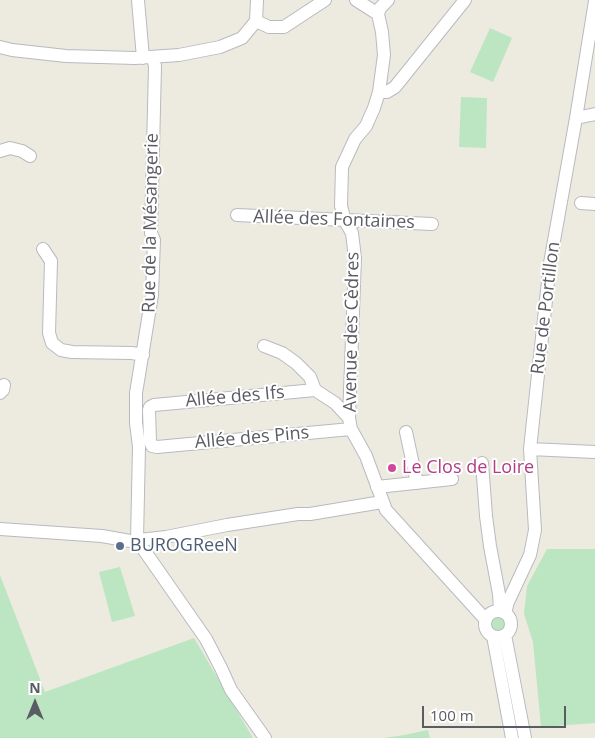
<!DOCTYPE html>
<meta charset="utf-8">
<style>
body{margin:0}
#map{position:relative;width:595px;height:738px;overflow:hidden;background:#edebe0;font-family:"Open Sans",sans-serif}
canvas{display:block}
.north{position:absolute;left:10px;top:678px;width:50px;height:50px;-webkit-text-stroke:4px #fff;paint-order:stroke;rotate:0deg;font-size:14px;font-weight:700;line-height:20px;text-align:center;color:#595c62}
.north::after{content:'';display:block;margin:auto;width:18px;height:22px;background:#595c62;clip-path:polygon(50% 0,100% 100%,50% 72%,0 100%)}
.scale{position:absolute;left:422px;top:706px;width:144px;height:22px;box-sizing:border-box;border:2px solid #595c62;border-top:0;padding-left:6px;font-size:15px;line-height:18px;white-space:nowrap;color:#595c62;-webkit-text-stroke:4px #fff;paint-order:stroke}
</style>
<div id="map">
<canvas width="595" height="738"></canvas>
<div class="north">N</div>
<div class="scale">100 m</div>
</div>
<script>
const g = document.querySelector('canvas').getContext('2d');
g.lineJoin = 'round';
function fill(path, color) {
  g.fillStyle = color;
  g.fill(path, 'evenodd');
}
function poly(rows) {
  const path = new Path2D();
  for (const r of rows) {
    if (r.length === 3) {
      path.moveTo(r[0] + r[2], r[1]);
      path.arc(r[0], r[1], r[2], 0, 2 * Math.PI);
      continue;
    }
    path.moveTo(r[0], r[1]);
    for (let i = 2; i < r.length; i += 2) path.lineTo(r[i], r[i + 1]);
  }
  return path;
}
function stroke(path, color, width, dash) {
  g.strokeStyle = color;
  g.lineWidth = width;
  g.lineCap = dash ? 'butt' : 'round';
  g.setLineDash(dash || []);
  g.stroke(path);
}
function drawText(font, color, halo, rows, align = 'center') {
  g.font = font + ' "Open Sans",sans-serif';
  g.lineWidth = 4;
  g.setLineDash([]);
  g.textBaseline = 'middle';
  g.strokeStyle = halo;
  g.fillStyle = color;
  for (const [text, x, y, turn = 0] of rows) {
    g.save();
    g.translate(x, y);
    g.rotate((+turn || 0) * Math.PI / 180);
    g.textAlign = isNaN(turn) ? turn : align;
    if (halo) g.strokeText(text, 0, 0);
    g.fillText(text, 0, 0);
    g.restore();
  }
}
fill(poly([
 [490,28,512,38,493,82,470,72],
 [461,97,487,98,486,148,459,147],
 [547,549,595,549,595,723,541,727,533,642,524,614,527,586],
 [120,567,135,616,112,622,99,572],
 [0,575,45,692,194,638,253,738,0,738],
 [498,624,9],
 [428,730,430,738,384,738,404,735]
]), '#bce5c1');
const minor = poly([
 [138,0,143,58],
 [356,0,378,14,382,32,384,55,379,92,374,108,366,126,355,139,342,167,341,206,345,221,352,233,355,258,349,418,351,429,366,456,386,510,485,619],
 [378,14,380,8,388,0],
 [256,21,269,27,284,27,325,0],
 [0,47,12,50,66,56,135,58,179,55,220,47,242,38,256,21,257,0],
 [153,58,155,66,151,233,154,240,152,295,136,393,136,423,139,447,137,540,206,639,221,668,231,690,265,738],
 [379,92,387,92,395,87,465,0],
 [576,118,595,114],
 [0,151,10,148,22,151,30,156],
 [581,203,595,204],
 [237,215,432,224],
 [43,249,51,261,49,333,52,343,61,350,72,352,132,353,143,355],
 [264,346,282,353,296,363,310,377,315,390],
 [0,393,3,390,4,385],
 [349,418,335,403,315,390,154,405,150,407,149,410,150,441,152,446,157,447,351,429],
 [406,432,417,483],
 [530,449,595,452],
 [482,463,486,516,490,546,499,594,500,611],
 [377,487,452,479],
 [0,529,102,536,130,541,166,537,227,525,298,514,310,514,382,502],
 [498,624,13],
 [505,613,508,602,530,555,535,530,530,449,550,263,576,118,595,1],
 [505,635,525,738],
 [493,636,512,738]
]);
stroke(minor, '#b8bac0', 14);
stroke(minor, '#fff', 12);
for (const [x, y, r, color] of [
 [392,468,5,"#d1479c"],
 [120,546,5,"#5c6f8a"]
]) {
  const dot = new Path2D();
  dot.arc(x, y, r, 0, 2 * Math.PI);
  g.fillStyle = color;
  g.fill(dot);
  stroke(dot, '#fff', 2);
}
drawText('18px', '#595c62', '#fff', [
 ["Allée des Fontaines",334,220,2],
 ["Rue de la Mésangerie",151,223,-89],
 ["Rue de Portillon",546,308,-83],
 ["Avenue des Cèdres",352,332,-89],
 ["Allée des Ifs",235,397,-5],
 ["Allée des Pins",252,438,-5]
]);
drawText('18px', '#b23c85', '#fff', [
 ["Le Clos de Loire",402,468]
], 'left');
drawText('18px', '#4e5e75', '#fff', [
 ["BUROGReeN",130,546]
], 'left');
</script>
